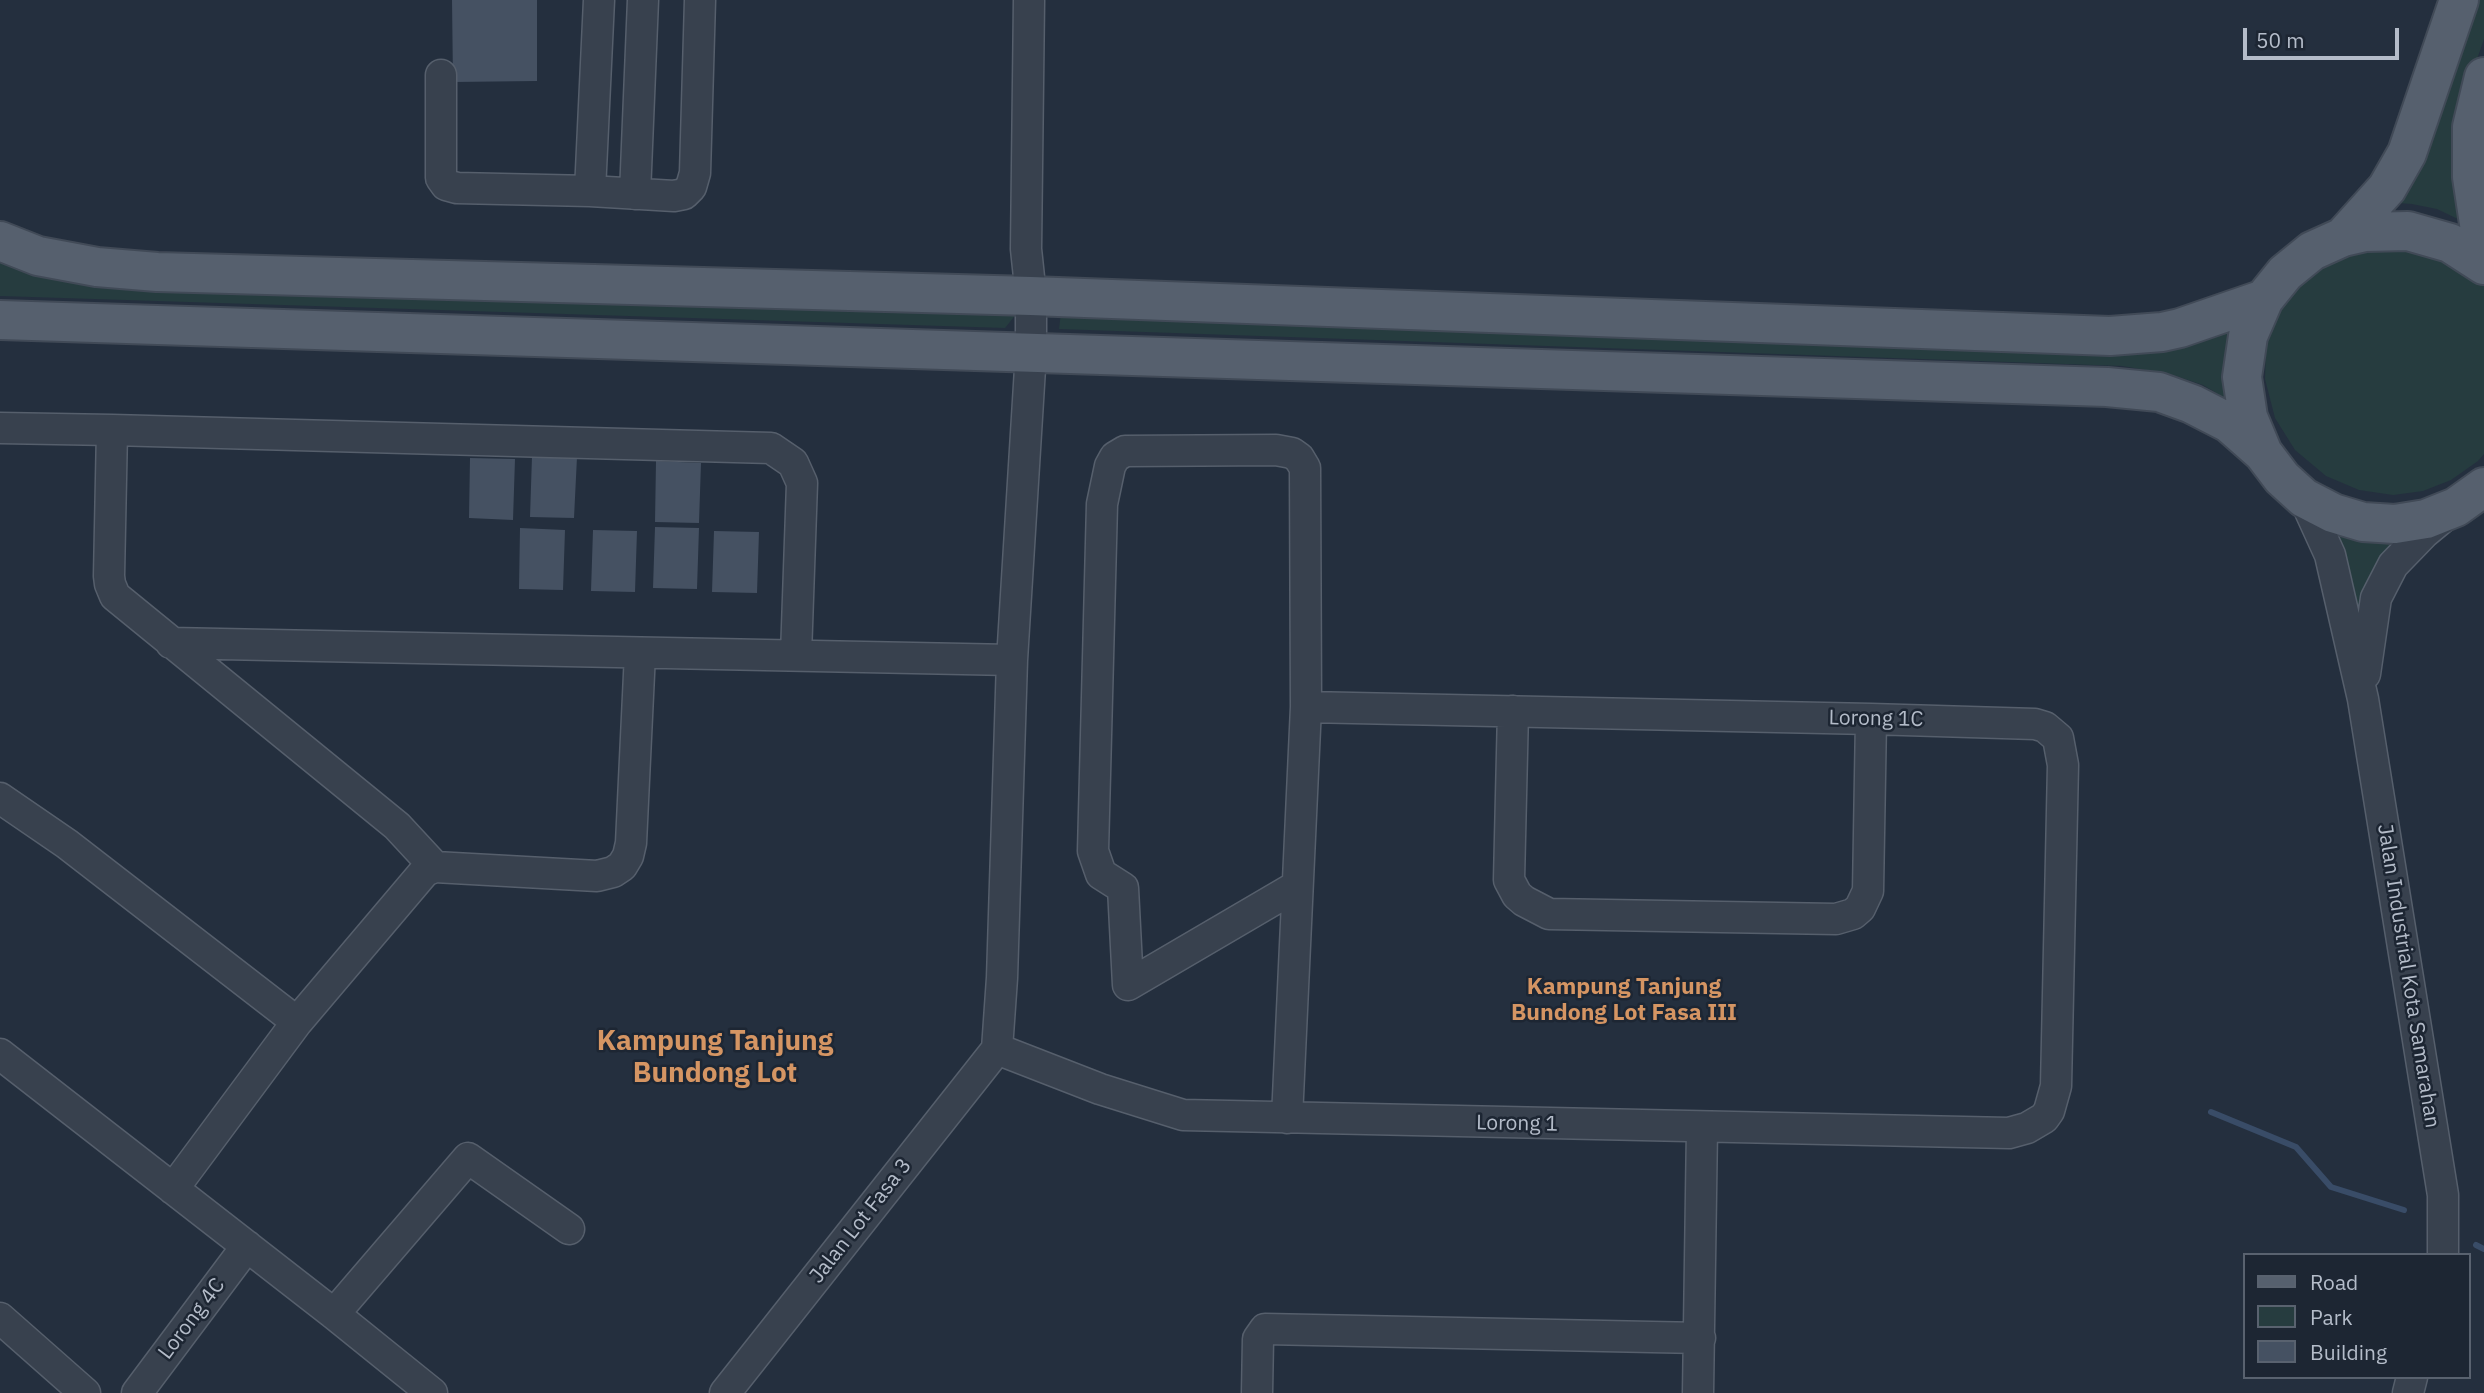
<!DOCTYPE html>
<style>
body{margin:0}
#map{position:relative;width:2484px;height:1393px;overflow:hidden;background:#242f3e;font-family:"IBM Plex Sans",sans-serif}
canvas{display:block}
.legend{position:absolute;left:2243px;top:1253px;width:228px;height:126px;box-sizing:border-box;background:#1d2633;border:2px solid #59626f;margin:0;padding:9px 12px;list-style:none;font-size:21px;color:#b4bcc9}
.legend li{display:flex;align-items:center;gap:14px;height:35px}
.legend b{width:35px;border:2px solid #59626f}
.scale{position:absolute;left:2243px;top:28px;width:156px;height:32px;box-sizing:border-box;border:4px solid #b4bcc9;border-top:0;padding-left:9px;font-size:21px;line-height:24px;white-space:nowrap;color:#b4bcc9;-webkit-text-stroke:5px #1d2633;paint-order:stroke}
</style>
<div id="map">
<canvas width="2484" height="1393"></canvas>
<ul class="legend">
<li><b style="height:9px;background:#56606e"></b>Road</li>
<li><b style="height:19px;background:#263c3f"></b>Park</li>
<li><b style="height:19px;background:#455162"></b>Building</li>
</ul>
<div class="scale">50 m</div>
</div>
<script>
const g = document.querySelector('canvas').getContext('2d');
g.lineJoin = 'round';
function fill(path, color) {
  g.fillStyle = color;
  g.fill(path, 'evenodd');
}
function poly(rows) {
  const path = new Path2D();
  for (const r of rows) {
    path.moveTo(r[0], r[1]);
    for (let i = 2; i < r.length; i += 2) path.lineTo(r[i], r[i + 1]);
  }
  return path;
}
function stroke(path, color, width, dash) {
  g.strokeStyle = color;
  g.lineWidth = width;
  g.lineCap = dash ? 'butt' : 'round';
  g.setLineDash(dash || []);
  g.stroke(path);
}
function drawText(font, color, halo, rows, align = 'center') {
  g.font = font + ' "IBM Plex Sans",sans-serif';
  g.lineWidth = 5;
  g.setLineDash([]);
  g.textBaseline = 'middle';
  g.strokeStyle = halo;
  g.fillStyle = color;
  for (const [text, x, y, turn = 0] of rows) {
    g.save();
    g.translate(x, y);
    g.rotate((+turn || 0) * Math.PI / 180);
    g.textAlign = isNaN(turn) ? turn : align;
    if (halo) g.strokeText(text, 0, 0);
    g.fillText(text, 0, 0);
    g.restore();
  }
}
fill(poly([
 [2471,0,2484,0,2484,39,2469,82,2464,222,2437,209,2412,204,2385,202],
 [2393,237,2484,277,2484,454,2478,461,2451,480,2423,491,2393,495,2359,490,2326,476,2295,450,2275,418,2265,379,2266,344,2280,305,2326,256],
 [0,245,1026,302,1005,328,0,296],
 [1062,304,2124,339,2234,310,2235,404,2203,385,2170,374,2122,366,1059,329],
 [2328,517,2414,527,2359,625]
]), '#263c3f');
stroke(poly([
 [2211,1112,2296,1147,2331,1187,2404,1210],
 [2476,1245,2484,1249]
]), '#394c67', 6);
fill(poly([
 [452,0,537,0,537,81,453,82],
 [532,456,577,457,574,518,530,517],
 [470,458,515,459,513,520,469,518],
 [656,461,701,463,699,523,655,522],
 [655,527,699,528,697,589,653,588],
 [520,528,565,530,563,590,519,589],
 [593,530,637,531,635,592,591,591],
 [714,531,759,532,757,593,712,592]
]), '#455162');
const minor = poly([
 [441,75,441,178,446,185,457,188,590,191,674,196,684,194,691,187,695,173,700,0],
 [590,191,599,0],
 [635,194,643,0],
 [0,428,112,430],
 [2304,498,2330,555,2363,699,2443,1195,2443,1255],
 [171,643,1012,660],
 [2365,674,2376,598,2393,565,2424,533,2447,514],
 [1513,711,1509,880,1517,895,1524,901,1549,914,1836,919,1853,914,1860,908,1868,891,1871,719],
 [0,798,67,844,297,1022],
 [435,867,397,826,115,596,110,584,109,576,112,430,771,448,793,463,802,483,796,655],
 [997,1049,1100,1089,1183,1115,2009,1133,2027,1128,2044,1118,2049,1111,2056,1086,2063,765,2058,738,2045,727,2035,724,1871,719,1306,707],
 [997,1049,1002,978,1012,660,1031,352,1031,296,1026,249,1029,0],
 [0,1054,334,1314,432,1393],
 [1287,1118,1306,707,1305,468,1299,458,1292,453,1276,450,1125,451,1115,457,1110,466,1102,504,1093,851,1101,874,1123,888,1128,985,1297,886],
 [173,1189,297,1022,425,871,435,867,597,876,613,872,622,866,628,856,631,843,640,653],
 [334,1314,468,1158,569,1229],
 [0,1318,85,1393],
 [137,1393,247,1246],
 [725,1393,997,1049],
 [1257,1393,1258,1339,1265,1329,1700,1338],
 [1698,1393,1702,1128],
 [2408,1393,2412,1377]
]);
const major = poly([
 [2484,77,2472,127,2472,177,2484,257],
 [2343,237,2387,188,2407,153,2459,0],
 [0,241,38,256,97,267,157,272,1031,296,2110,336,2162,332,2180,328,2264,299],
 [2484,265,2450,243,2408,231,2365,232,2343,237,2312,251,2285,273,2264,299,2248,336,2242,377,2248,417,2263,453,2282,478,2304,498,2333,513,2363,522,2395,524,2426,519,2456,507,2484,487],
 [0,320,2107,387,2159,392,2192,404,2229,423,2263,453]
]);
stroke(minor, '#565f6c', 33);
stroke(major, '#414a57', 42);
stroke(minor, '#38414e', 30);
stroke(major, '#56606e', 38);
drawText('21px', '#b4bcc9', '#1d2633', [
 ["Lorong 1C",1876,719,1],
 ["Jalan Industrial Kota Samarahan",2408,976,81],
 ["Lorong 1",1517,1124,1],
 ["Jalan Lot Fasa 3",861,1221,-52],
 ["Lorong 4C",192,1319,-53]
]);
drawText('bold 23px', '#d59563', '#1d2633', [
 ["Kampung Tanjung",1624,987],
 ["Bundong Lot Fasa III",1624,1013]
]);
drawText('bold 28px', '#d59563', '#1d2633', [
 ["Kampung Tanjung",715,1042],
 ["Bundong Lot",715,1074]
]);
</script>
